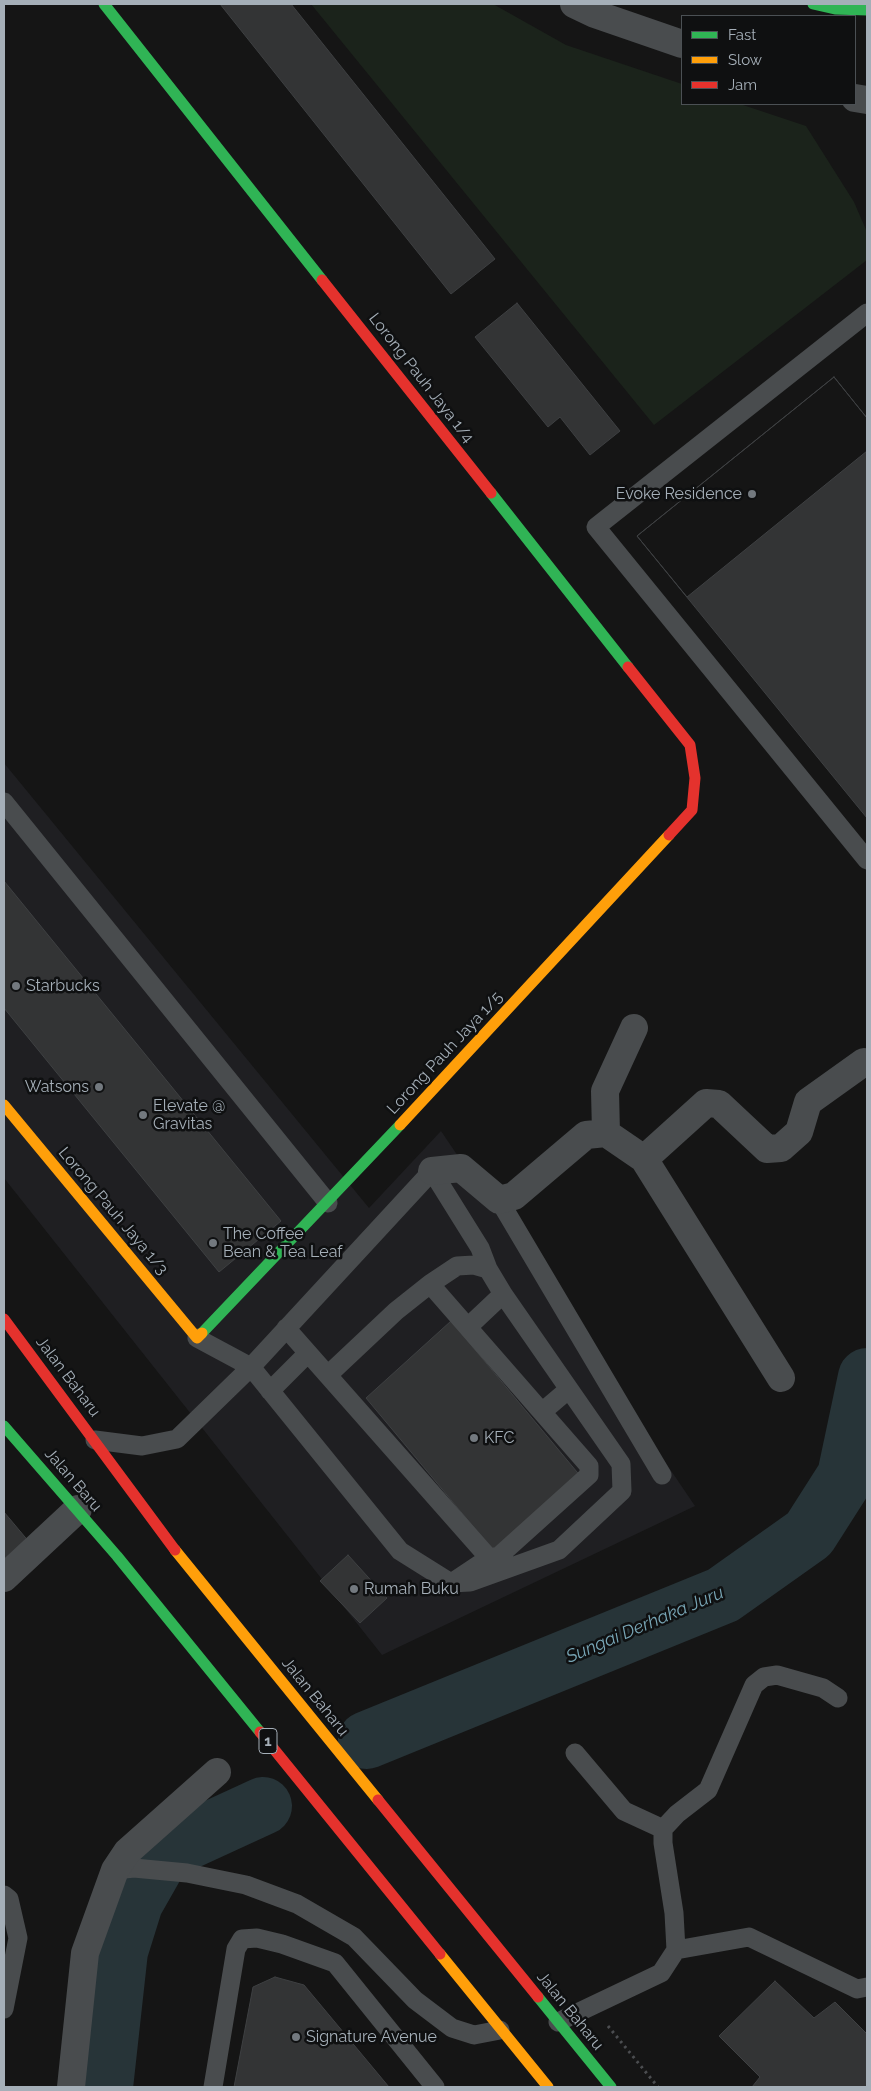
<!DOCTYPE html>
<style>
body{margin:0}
#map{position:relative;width:871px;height:2091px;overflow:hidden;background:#151515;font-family:Raleway,sans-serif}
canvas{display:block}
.frame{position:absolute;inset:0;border:5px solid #a5afb8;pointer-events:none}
.legend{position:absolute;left:681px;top:15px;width:175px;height:90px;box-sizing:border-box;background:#0f1011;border:1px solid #4b5054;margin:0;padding:6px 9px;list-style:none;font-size:15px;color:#a5afb8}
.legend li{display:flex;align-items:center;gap:10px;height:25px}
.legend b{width:25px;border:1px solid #4b5054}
</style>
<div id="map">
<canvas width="871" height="2091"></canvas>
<div class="frame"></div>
<ul class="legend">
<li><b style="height:6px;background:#30b455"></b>Fast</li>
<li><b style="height:6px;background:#ff9f0a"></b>Slow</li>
<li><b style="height:6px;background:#e5322d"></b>Jam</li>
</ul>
</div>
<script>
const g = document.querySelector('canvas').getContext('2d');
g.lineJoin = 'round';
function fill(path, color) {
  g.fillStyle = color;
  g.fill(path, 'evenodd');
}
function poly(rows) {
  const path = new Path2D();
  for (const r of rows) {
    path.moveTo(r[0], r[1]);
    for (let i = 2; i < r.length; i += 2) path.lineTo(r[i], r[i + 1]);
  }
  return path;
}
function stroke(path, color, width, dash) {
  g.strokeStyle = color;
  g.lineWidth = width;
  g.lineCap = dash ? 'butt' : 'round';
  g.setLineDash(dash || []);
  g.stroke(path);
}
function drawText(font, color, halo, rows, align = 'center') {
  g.font = font + ' Raleway,sans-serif';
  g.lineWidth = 5;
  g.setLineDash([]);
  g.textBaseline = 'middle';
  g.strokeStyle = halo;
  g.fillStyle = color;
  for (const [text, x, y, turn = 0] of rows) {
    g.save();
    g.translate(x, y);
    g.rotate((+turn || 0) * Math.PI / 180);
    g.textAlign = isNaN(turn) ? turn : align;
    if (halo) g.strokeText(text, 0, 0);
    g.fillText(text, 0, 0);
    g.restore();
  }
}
fill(poly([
 [4,763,369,1208,441,1131,695,1506,382,1655,4,1178]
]), '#1f1f22');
fill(poly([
 [311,4,493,4,566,45,682,84,682,104,740,104,806,126,854,202,867,232,867,260,654,425]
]), '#1b231b');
stroke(poly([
 [367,1740,723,1595,809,1534,846,1476,867,1377],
 [104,2087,119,1951,134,1903,163,1852,263,1806]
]), '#273438', 58);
const building = poly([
 [220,4,291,4,495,259,451,294,220,4],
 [517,303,620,431,590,455,560,417,548,427,475,337,517,303],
 [834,377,867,418,867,818,637,536,834,377],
 [834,377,867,418,867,451,687,597,637,536,834,377],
 [4,881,281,1221,219,1272,4,1008,4,881],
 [451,1321,582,1478,497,1555,366,1398,451,1321],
 [4,1512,30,1543,4,1566,4,1512],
 [348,1555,387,1598,360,1623,320,1581,348,1555],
 [275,1977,304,1985,389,2087,234,2087,253,1987,275,1977],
 [775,1981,814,2018,835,2002,867,2034,867,2087,752,2087,760,2077,719,2036,775,1981]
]);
fill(building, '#333435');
stroke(building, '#3e4042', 1);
stroke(poly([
 [608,2026,658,2087]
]), '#4b4d50', 3, [2.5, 4]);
stroke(poly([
 [867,313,596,527,867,860],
 [4,802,328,1203],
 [499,1200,662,1475],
 [430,1284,589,1466,589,1475,499,1556,489,1558],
 [468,1327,503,1294],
 [286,1328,489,1558,456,1580],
 [328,1375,396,1311,430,1284,457,1266,474,1265,488,1269],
 [270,1391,308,1353],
 [542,1412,569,1389],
 [95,1440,142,1446,177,1439,251,1367,400,1551,451,1583,470,1582,559,1550,622,1491,621,1464,503,1294,488,1269,480,1248,432,1171,251,1367,197,1338],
 [575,1753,624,1811,663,1829],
 [115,1870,134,1868,187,1873,246,1885,297,1904,354,1937,415,2000,452,2028,474,2035,500,2030],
 [4,1895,9,1899,18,1938,4,2009],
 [676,1950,749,1937,857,1989,867,1987],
 [558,2022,661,1973,676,1950,674,1913,663,1843,663,1829,677,1814,708,1790,754,1685,764,1677,777,1675,823,1688,838,1698],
 [213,2087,236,1949,242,1939,257,1938,282,1944,335,1963,435,2087]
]), '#494c4e', 19);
stroke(poly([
 [574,4,595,14,682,44],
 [855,98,867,100],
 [606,1133,605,1091,634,1028],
 [644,1159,781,1378],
 [432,1171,461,1168,499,1200,514,1196,586,1135,606,1133,644,1159,706,1103,719,1104,767,1149,781,1148,799,1132,808,1102,864,1062],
 [4,1578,78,1509],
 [71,2087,85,1953,115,1870,127,1852,217,1772]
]), '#494c4e', 28);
stroke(poly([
 [104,4,322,280],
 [813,4,835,9,867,10],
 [491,493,628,667],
 [202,1333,400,1125],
 [4,1426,117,1556,260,1732],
 [538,1997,611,2087]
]), '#30b455', 11);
stroke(poly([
 [4,1105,197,1338,202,1333],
 [400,1125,669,835],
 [175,1550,378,1800],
 [440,1954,548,2087]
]), '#ff9f0a', 11);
stroke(poly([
 [322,280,491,493],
 [628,667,690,745,695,778,692,810,669,835],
 [4,1319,175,1550],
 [260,1732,440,1954],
 [378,1800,538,1997]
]), '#e5322d', 11);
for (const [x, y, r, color] of [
 [752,494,5,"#73797f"],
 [16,986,5,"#73797f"],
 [99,1087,5,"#73797f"],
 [143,1115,5,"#73797f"],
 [213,1243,5,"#73797f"],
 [474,1438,5,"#73797f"],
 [354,1589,5,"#73797f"],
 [296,2037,5,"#73797f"]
]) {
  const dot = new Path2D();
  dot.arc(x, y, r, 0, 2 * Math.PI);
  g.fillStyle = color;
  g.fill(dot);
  stroke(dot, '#0f1011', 2);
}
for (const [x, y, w] of [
 [268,1741,18]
]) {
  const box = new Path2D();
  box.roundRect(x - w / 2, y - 12.5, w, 25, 4);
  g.fillStyle = '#0f1011';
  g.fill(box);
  stroke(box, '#a5afb8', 1);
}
drawText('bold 15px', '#a5afb8', null, [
 ["1",268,1741]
]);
drawText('16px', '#a5afb8', '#0f1011', [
 ["Lorong Pauh Jaya 1/4",421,378,52],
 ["Lorong Pauh Jaya 1/5",445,1053,-47],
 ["Lorong Pauh Jaya 1/3",113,1211,50],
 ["Jalan Baharu",68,1377,53],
 ["Jalan Baru",73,1480,49],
 ["Jalan Baharu",315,1697,51],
 ["Jalan Baharu",570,2011,51]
]);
drawText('16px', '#a5afb8', '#0f1011', [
 ["Evoke Residence",742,494,"right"],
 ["Starbucks",26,986],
 ["Watsons",89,1087,"right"],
 ["Elevate @",153,1106],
 ["Gravitas",153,1124],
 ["The Coffee",223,1234],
 ["Bean & Tea Leaf",223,1252],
 ["KFC",484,1438],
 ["Rumah Buku",364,1589],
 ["Signature Avenue",306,2037]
], 'left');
drawText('italic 18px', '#78a6b6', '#0f1011', [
 ["Sungai Derhaka Juru",645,1625,-23]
]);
</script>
